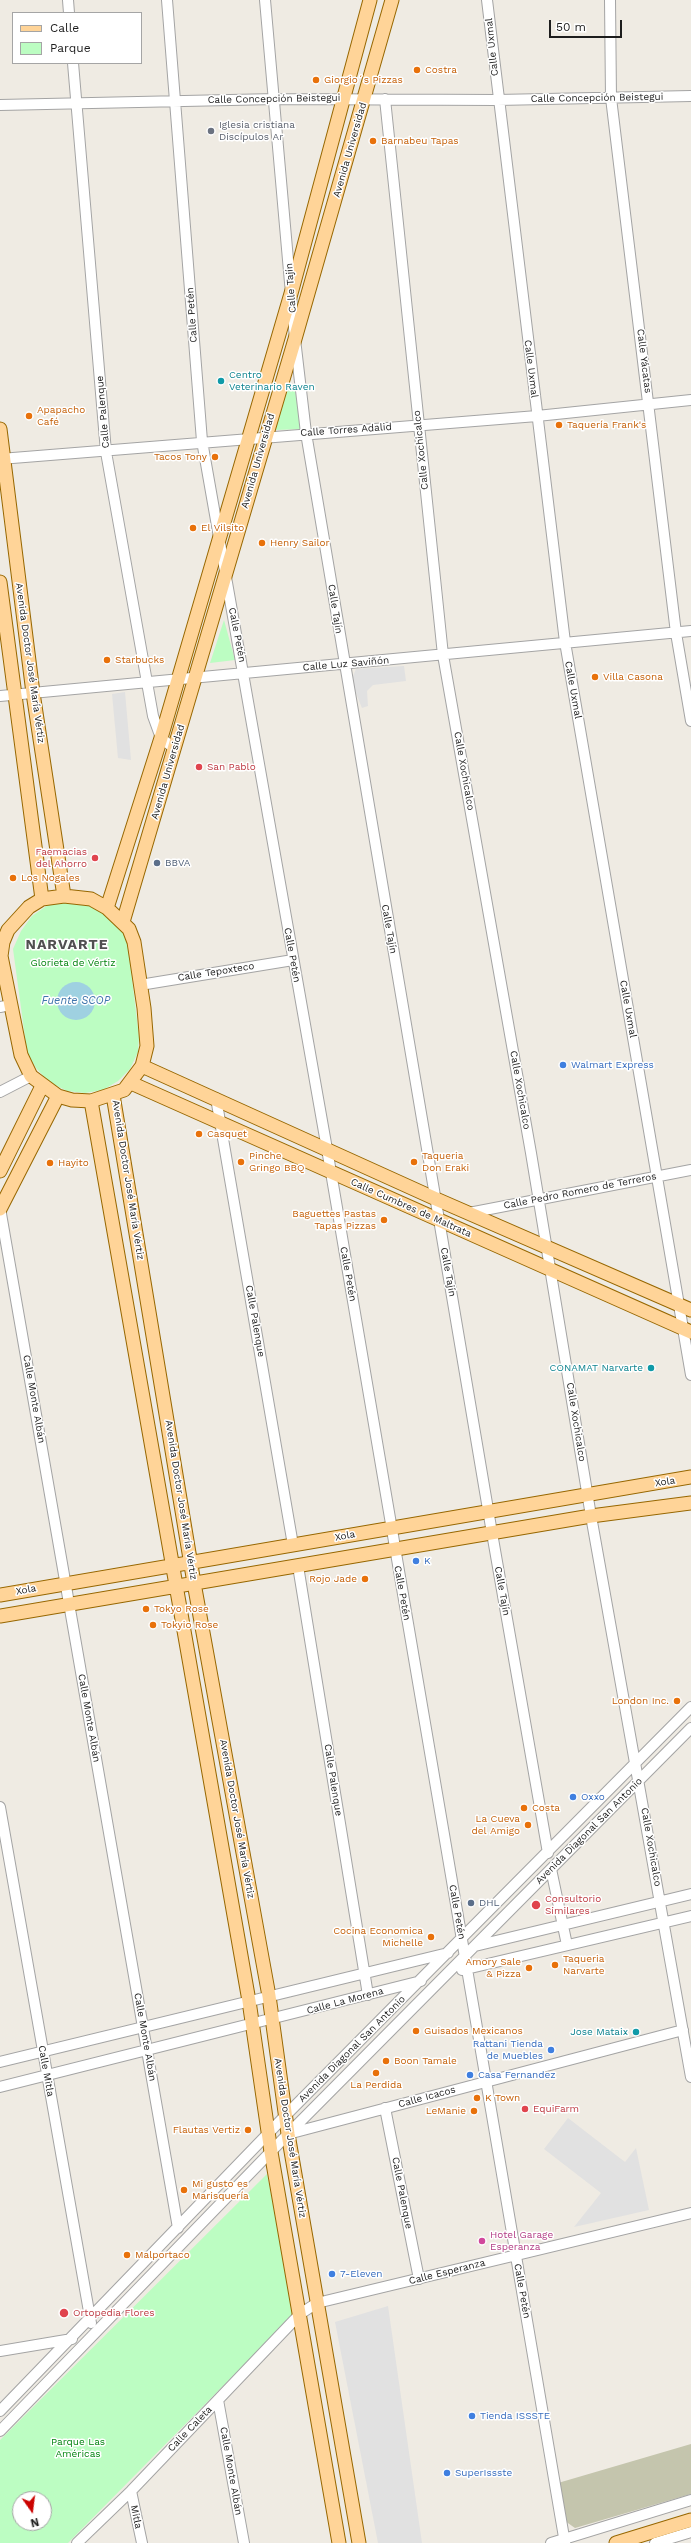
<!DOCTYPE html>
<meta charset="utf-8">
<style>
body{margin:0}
#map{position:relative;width:691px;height:2543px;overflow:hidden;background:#efebe3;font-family:"Work Sans",sans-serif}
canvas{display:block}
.legend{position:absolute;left:12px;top:12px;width:130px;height:52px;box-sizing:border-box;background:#fff;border:1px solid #a5a5a5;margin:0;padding:5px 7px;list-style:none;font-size:12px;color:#1d1d1d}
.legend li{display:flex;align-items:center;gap:8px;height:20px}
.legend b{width:20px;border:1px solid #a5a5a5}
.north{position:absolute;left:12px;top:2491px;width:40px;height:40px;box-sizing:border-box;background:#fff;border:1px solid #a5a5a5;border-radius:50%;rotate:166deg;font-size:11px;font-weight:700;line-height:16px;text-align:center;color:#1d1d1d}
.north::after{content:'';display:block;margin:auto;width:14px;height:18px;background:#cb0300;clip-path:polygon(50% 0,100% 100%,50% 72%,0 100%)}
.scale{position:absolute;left:549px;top:20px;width:73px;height:18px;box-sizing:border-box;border:2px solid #1d1d1d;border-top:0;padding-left:5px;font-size:12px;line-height:14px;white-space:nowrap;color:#1d1d1d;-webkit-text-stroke:3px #fff;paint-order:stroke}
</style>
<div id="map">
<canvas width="691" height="2543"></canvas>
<ul class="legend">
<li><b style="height:5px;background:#ffd498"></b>Calle</li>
<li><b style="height:11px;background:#bcfdc2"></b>Parque</li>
</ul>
<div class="north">N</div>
<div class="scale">50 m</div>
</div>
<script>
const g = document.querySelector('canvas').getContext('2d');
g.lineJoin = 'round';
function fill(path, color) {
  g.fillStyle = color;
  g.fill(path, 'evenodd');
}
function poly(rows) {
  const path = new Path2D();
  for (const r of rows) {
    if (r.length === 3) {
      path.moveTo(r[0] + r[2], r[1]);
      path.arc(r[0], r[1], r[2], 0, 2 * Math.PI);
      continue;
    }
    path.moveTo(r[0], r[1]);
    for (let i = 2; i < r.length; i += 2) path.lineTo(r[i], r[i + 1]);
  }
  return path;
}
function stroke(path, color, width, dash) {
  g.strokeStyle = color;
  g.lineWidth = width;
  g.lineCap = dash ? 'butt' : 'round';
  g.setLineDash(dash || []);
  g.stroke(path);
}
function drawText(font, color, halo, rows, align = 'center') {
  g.font = font + ' "Work Sans",sans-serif';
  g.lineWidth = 3;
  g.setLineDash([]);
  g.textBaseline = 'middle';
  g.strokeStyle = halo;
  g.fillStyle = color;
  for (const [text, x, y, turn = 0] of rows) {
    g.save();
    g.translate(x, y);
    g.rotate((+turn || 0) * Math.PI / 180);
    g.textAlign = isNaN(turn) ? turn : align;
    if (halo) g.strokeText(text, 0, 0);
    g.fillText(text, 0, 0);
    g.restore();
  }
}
fill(poly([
 [691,2444,691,2494,575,2528,565,2521,558,2483]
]), '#c4c5ad');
fill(poly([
 [288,386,294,386,303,429,275,430],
 [224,620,235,660,210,663],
 [67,900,86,902,115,921,127,937,139,1037,138,1052,130,1069,118,1081,103,1090,85,1093,67,1091,49,1082,36,1068,27,1052,13,949,21,931,32,916,48,905],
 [267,2174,295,2313,68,2543,0,2543,0,2440],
 [20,2499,44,2499,44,2523,20,2523]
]), '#bcfdc2');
fill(poly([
 [404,666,406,681,373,685,367,691,368,706,362,708,351,681,356,669],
 [125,692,131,760,118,758,112,694],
 [568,2118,625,2162,636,2148,649,2210,574,2227,601,2193,544,2149],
 [388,2306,422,2543,378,2543,335,2322]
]), '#e1e1e1');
fill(poly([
 [76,1001,19]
]), '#9fd1e1');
const minor = poly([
 [68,0,69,13],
 [167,0,202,441,327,1149,565,2543],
 [265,0,295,339,306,433,492,1533,548,1853],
 [487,0,565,642,691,1375],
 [610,0,611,98,676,633,691,721],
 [73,63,106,452,153,716,161,738,175,749],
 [385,99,443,655,531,1153,591,1516,691,2077],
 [0,105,276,99,497,100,691,96],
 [0,459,537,416,691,400],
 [0,696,691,631],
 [140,985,293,960],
 [0,1007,10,1005],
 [0,1092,31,1076],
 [216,1098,293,1545],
 [0,1208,178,2228],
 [469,1213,691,1170],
 [298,1566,368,1995],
 [0,1807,91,2323],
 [551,1869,567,1945],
 [475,1946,691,1894],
 [462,1970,691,1916],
 [0,2062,448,1953],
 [0,2087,421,1981],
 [385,2108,419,2279],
 [288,2134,683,2030],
 [0,2351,72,2339],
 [218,2400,244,2543],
 [0,2411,285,2116,691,1707],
 [0,2431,288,2134,691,1728],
 [131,2491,142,2543],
 [77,2543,131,2491,300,2314,317,2303,691,2213],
 [551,2543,691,2500],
 [655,2543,691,2532]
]);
const major = poly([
 [0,429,33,693,64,896],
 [0,582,42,899],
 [64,896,91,899,107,908,129,929,134,942,144,1008,147,1046,142,1066,124,1090,91,1101,72,1100,58,1096,31,1076,21,1055,1,956,3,942,8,930,29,907,42,899,64,896],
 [107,908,161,738,292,290,370,0],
 [123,922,295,339,392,0],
 [142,1066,436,1199,691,1310],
 [131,1083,691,1332],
 [113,1095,194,1583,269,1996,288,2134,359,2543],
 [91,1101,249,2001,271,2152,339,2543],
 [0,1171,42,1086],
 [0,1209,58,1096],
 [0,1595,691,1477],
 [0,1616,591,1516,691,1503],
 [616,2543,691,2520]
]);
stroke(minor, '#a4a4a4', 12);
stroke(major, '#976700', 15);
stroke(minor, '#fff', 10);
stroke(major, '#ffd498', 13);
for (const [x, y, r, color] of [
 [417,70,4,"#e8710a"],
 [316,80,4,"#e8710a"],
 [211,131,4,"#6b7280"],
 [373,141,4,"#e8710a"],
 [221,381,4,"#0f9aa8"],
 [29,416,4,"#e8710a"],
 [559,425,4,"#e8710a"],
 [215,457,4,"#e8710a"],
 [193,528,4,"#e8710a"],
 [262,543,4,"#e8710a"],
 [107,660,4,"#e8710a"],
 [595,677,4,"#e8710a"],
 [199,767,4,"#e0444e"],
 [95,858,4,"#e0444e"],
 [157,863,4,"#5c6f8a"],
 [13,878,4,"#e8710a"],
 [563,1065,4,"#3f7fe0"],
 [199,1134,4,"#e8710a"],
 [241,1162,4,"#e8710a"],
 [414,1162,4,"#e8710a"],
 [50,1163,4,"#e8710a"],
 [384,1220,4,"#e8710a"],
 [651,1368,4,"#0f9aa8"],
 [416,1561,4,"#3f7fe0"],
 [365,1579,4,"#e8710a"],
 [146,1609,4,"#e8710a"],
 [153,1625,4,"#e8710a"],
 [677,1701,4,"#e8710a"],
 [573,1797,4,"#3f7fe0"],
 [524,1808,4,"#e8710a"],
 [528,1825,4,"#e8710a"],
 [471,1903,4,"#5c6f8a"],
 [536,1905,5,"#e0444e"],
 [431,1937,4,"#e8710a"],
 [555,1965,4,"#e8710a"],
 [529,1968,4,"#e8710a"],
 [416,2031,4,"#e8710a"],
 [636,2032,4,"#0f9aa8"],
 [551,2050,4,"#3f7fe0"],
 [386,2061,4,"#e8710a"],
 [376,2073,4,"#e8710a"],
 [470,2075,4,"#3f7fe0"],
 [477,2098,4,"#e8710a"],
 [525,2109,4,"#e0444e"],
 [474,2111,4,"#e8710a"],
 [248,2130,4,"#e8710a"],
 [184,2190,4,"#e8710a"],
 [482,2241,4,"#d1479c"],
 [127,2255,4,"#e8710a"],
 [332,2274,4,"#3f7fe0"],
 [64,2313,5,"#e0444e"],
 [472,2416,4,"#3f7fe0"],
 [447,2473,4,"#3f7fe0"]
]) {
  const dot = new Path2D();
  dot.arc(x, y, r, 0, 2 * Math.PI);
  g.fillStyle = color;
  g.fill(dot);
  stroke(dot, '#fff', 1.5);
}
drawText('10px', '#1d1d1d', '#fff', [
 ["Calle Uxmal",492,47,-96],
 ["Calle Concepción Beistegui",597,98,-1],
 ["Calle Concepción Beistegui",274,99,-1],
 ["Avenida Universidad",350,150,-74],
 ["Calle Tajín",291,288,-94],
 ["Calle Petén",192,315,-94],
 ["Calle Yácatas",644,361,83],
 ["Calle Uxmal",531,369,83],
 ["Calle Palenque",103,412,-95],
 ["Calle Torres Adalid",346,430,-4],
 ["Calle Xochicalco",421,450,-96],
 ["Avenida Universidad",258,461,-74],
 ["Calle Tajín",335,609,81],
 ["Calle Petén",237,635,79],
 ["Avenida Doctor José María Vértiz",30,663,82],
 ["Calle Luz Saviñón",346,664,-5],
 ["Calle Uxmal",573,690,80],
 ["Calle Xochicalco",464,771,80],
 ["Avenida Universidad",168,772,-74],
 ["Calle Tajín",389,929,80],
 ["Calle Petén",292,955,80],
 ["Calle Tepoxteco",216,972,-9],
 ["Calle Uxmal",628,1009,80],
 ["Calle Xochicalco",520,1090,80],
 ["Avenida Doctor José María Vértiz",128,1180,81],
 ["Calle Pedro Romero de Terreros",580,1191,-11],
 ["Calle Cumbres de Maltrata",411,1208,24],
 ["Calle Tajín",448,1272,80],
 ["Calle Petén",348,1274,80],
 ["Calle Palenque",255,1321,80],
 ["Calle Monte Albán",34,1399,80],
 ["Calle Xochicalco",576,1422,81],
 ["Xola",665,1482,-9],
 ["Avenida Doctor José María Vértiz",181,1500,81],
 ["Xola",345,1536,-10],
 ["Xola",26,1590,-10],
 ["Calle Tajín",502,1591,80],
 ["Calle Petén",402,1593,80],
 ["Calle Monte Albán",89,1718,80],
 ["Calle Palenque",333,1780,81],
 ["Avenida Doctor José María Vértiz",237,1819,80],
 ["Avenida Diagonal San Antonio",589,1831,-45],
 ["Calle Xochicalco",651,1847,80],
 ["Calle Petén",457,1912,80],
 ["Calle La Morena",345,2001,-15],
 ["Calle Monte Albán",145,2037,80],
 ["Avenida Diagonal San Antonio",352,2049,-45],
 ["Calle Mitla",46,2071,80],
 ["Calle Icacos",427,2097,-15],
 ["Avenida Doctor José María Vértiz",290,2138,81],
 ["Calle Palenque",402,2193,79],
 ["Calle Esperanza",447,2272,-14],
 ["Calle Petén",522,2291,80],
 ["Calle Caleta",190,2429,-46],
 ["Calle Monte Albán",231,2471,80],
 ["Mitla",136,2517,78]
]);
drawText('10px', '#c56008', '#fff', [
 ["Costra",425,70],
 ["Giorgio´s Pizzas",324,80],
 ["Barnabeu Tapas",381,141],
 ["Apapacho",37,410],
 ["Café",37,422],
 ["Taquería Frank's",567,425],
 ["Tacos Tony",207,457,"right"],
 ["El Vilsito",201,528],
 ["Henry Sailor",270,543],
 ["Starbucks",115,660],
 ["Villa Casona",603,677],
 ["Los Nogales",21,878],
 ["Casquet",207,1134],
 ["Pinche",249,1156],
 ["Gringo BBQ",249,1168],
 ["Taqueria",422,1156],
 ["Don Eraki",422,1168],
 ["Hayito",58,1163],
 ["Baguettes Pastas",376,1214,"right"],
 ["Tapas Pizzas",376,1226,"right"],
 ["Rojo Jade",357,1579,"right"],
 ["Tokyo Rose",154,1609],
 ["Tokyio Rose",161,1625],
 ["London Inc.",669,1701,"right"],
 ["Costa",532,1808],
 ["La Cueva",520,1819,"right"],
 ["del Amigo",520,1831,"right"],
 ["Cocina Economica",423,1931,"right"],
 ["Michelle",423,1943,"right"],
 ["Taqueria",563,1959],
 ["Narvarte",563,1971],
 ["Amory Sale",521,1962,"right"],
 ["& Pizza",521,1974,"right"],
 ["Guisados Mexicanos",424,2031],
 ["Boon Tamale",394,2061],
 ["La Perdida",376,2085,"center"],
 ["K Town",485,2098],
 ["LeManie",466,2111,"right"],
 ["Flautas Vertiz",240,2130,"right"],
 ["Mi gusto es",192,2184],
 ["Marisquería",192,2196],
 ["Malportaco",135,2255]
], 'left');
drawText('10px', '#5b616d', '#fff', [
 ["Iglesia cristiana",219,125],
 ["Discípulos Ar",219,137]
], 'left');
drawText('10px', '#0d838f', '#fff', [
 ["Centro",229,375,"left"],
 ["Veterinario Raven",229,387,"left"],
 ["CONAMAT Narvarte",643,1368],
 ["Jose Mataix",628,2032]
], 'right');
drawText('10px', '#be3a42', '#fff', [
 ["San Pablo",207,767],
 ["Faemacias",87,852,"right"],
 ["del Ahorro",87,864,"right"],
 ["Consultorio",545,1899],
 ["Similares",545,1911],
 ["EquiFarm",533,2109],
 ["Ortopedia Flores",73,2313]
], 'left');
drawText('10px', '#4e5e75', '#fff', [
 ["BBVA",165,863],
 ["DHL",479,1903]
], 'left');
drawText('10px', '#038410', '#fff', [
 ["Glorieta de Vértiz",73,963],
 ["Parque Las",78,2442],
 ["Américas",78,2454]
]);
drawText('10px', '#366cbe', '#fff', [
 ["Walmart Express",571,1065],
 ["K",424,1561],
 ["Oxxo",581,1797],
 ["Rattani Tienda",543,2044,"right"],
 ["de Muebles",543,2056,"right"],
 ["Casa Fernandez",478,2075],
 ["7-Eleven",340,2274],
 ["Tienda ISSSTE",480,2416],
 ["SuperIssste",455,2473]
], 'left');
drawText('10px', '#b23c85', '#fff', [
 ["Hotel Garage",490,2235],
 ["Esperanza",490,2247]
], 'left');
drawText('italic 11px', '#4075ac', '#fff', [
 ["Fuente SCOP",76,1001]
]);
g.letterSpacing = '1px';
drawText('bold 14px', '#505050', '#fff', [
 ["NARVARTE",67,945]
]);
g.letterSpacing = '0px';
</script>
